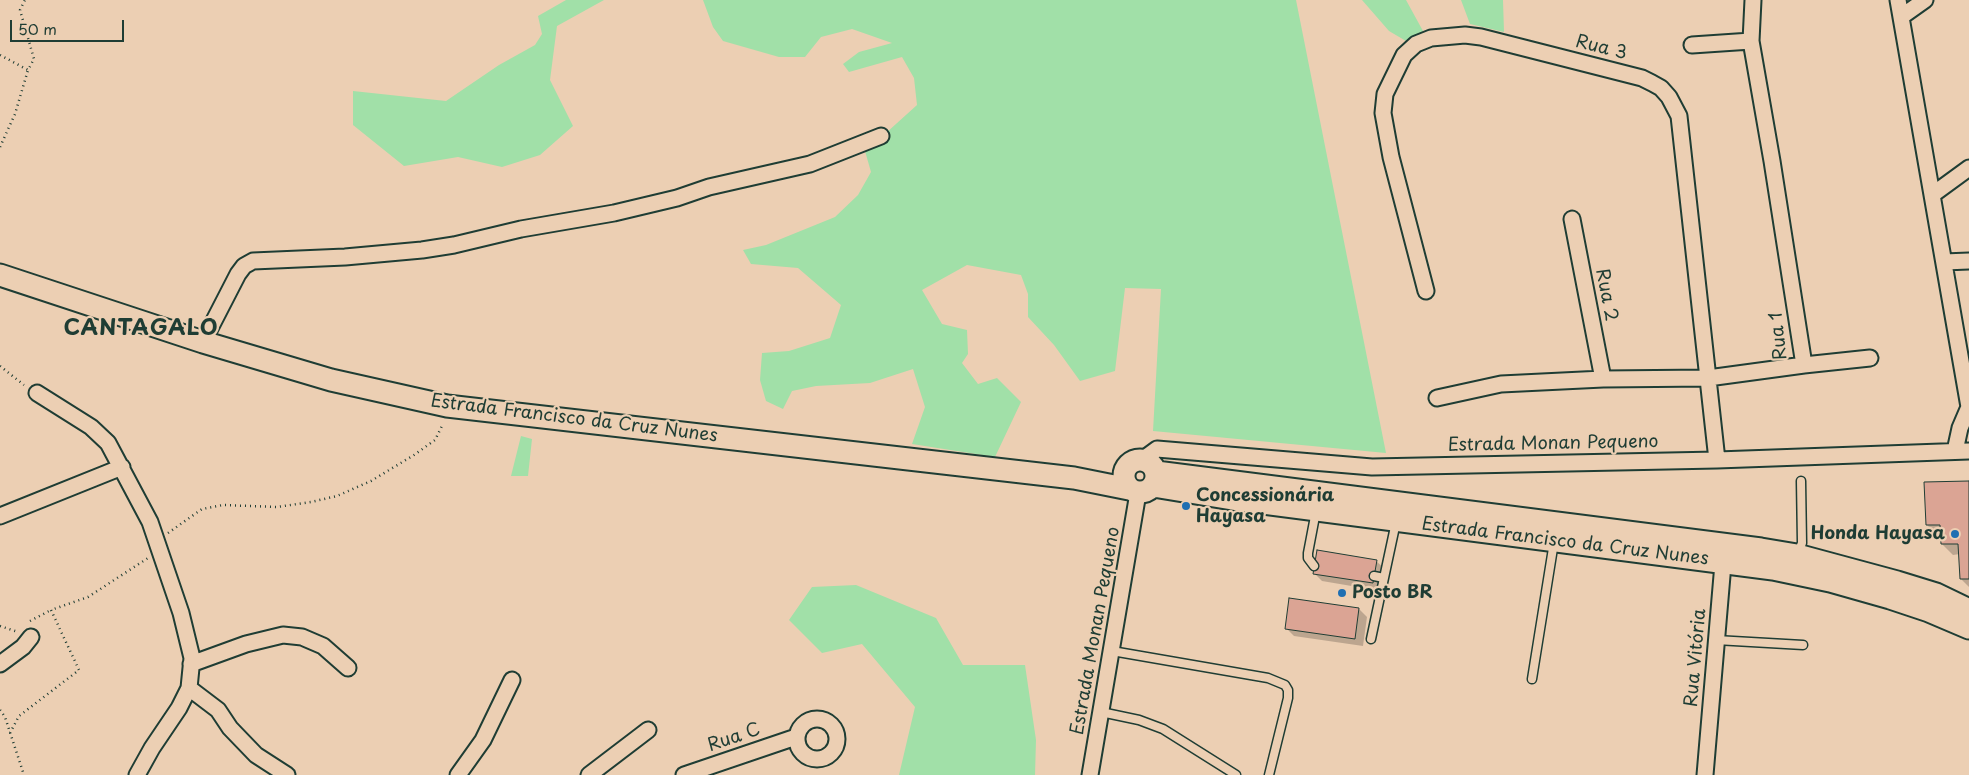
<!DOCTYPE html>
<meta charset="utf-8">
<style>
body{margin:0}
#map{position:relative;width:1969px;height:775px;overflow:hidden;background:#eccfb3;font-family:"Playpen Sans",sans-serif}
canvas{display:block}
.scale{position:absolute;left:10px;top:20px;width:114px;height:22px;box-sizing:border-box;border:2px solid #1f3d34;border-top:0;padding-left:6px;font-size:15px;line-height:18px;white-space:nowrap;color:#1f3d34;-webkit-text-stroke:4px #eccfb3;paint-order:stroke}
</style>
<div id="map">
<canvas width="1969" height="775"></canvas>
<div class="scale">50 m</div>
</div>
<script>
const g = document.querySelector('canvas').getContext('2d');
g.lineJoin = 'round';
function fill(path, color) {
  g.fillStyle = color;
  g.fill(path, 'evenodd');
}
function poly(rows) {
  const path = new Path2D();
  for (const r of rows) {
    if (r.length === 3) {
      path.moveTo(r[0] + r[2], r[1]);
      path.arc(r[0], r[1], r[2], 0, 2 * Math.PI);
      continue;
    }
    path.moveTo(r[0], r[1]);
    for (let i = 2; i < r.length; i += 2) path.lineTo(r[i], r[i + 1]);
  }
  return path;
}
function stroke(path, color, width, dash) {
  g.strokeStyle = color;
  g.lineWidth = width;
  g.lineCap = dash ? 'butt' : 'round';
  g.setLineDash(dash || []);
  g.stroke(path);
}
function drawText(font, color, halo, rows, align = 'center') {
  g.font = font + ' "Playpen Sans",sans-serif';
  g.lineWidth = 4.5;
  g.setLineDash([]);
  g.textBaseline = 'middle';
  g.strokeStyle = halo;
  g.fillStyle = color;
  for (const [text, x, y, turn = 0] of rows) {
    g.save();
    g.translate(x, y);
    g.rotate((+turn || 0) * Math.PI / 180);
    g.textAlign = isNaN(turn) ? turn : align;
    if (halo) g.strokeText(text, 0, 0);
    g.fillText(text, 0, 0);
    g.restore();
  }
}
fill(poly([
 [566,0,604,0,557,26,550,80,573,126,540,155,502,167,458,157,404,166,353,125,353,91,446,101,499,65,535,45,542,34,538,16],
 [703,0,1296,0,1386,453,1153,431,1161,289,1125,288,1115,371,1080,381,1054,345,1028,317,1028,294,1021,275,967,265,922,290,942,324,967,330,968,354,962,363,978,384,997,378,1021,402,995,457,912,444,925,407,913,369,870,383,816,386,792,391,783,409,766,401,760,380,762,353,789,351,830,338,841,305,798,268,751,264,743,250,766,245,835,217,858,195,871,172,861,137,886,133,917,105,914,78,902,57,849,72,843,64,859,52,892,43,852,29,821,37,805,57,779,57,723,41,713,27],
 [1362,0,1406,0,1423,31,1406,41,1389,31],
 [1461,0,1503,0,1504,32,1470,24],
 [521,436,532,439,528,476,511,476],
 [856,585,936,618,963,665,1025,665,1036,740,1035,775,899,775,915,707,862,644,822,653,789,620,812,587]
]), '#a1e0a8');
fill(poly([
 [1969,482,1969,587,1961,579,1960,554,1953,555,1942,544,1941,536,1938,536,1927,525],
 [1376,561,1385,569,1381,591,1322,581,1314,573],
 [1359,609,1367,617,1363,646,1294,636,1286,628]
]), '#0003');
const building = poly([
 [1969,481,1969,579,1960,579,1958,544,1941,544,1940,525,1926,525,1924,482,1969,481],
 [1317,550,1377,560,1373,583,1313,574,1317,550],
 [1289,598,1359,608,1355,639,1285,629,1289,598]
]);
fill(building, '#dba494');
stroke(building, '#1f3d34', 1);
const lane = poly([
 [1798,553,1802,543,1801,481],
 [1314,566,1308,558,1308,553,1316,511],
 [1374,576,1384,578,1396,522],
 [1371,639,1384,578],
 [1716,640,1803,645],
 [1112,651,1268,678,1285,685,1288,690,1288,698,1269,775],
 [1532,679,1554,542],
 [1101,712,1139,720,1163,729,1236,775]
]);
const street = poly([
 [1898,0,1969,407,1960,428,1955,451],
 [1901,17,1925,0],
 [1692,45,1751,41],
 [1932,195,1969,168],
 [1572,219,1603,379],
 [1944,262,1969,261],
 [1426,291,1391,157,1383,113,1385,94,1404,55,1416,44,1431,38,1465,35,1481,37,1642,78,1652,83,1661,88,1669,97,1679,116,1717,460],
 [203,342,238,274,244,266,253,261,345,257,422,250,454,245,521,229,614,213,677,198,709,187,810,164,881,136],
 [1804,365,1870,358],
 [37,393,91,427,108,443,150,522,181,613,192,658,189,688,179,708,152,748,137,775],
 [1437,398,1501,384,1603,379,1708,378,1804,365,1772,161,1751,41,1753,0],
 [1142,460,1157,449,1372,467,1717,460,1969,451],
 [0,516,122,467],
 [0,664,23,647,31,637],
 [191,664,246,644,283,635,302,637,323,646,348,668],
 [189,688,218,710,230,728,256,755,287,775],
 [817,739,20],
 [458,775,483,740,512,680],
 [589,775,648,730],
 [684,775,796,737],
 [1090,775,1138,493],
 [1705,775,1724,552]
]);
const secondary = poly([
 [0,275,203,342,331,380,447,406,1074,478,1129,489],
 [1140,476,16],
 [1156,472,1761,549,1797,555,1897,582,1936,594,1969,610],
 [1153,486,1232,499,1773,569,1830,581,1890,598,1929,611,1969,628]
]);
stroke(lane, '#1f3d34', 11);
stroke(street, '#1f3d34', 19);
stroke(secondary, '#1f3d34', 25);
stroke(poly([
 [0,55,28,70,34,59,20,10,25,0],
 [0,147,15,114,28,70],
 [0,366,24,385],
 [168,533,202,509,223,505,277,507,311,502,337,496,371,481,414,455,435,440,443,424],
 [30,621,51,610],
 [0,626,18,632],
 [0,710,5,717,24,775],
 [10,733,19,716,79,670,51,610,88,597,148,558]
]), '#1f3d34', 2.5, [1, 4]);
stroke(lane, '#eccfb3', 8);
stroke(street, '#eccfb3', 15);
stroke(secondary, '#eccfb3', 21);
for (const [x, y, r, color] of [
 [1186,506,5,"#1f6fb2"],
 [1955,534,5,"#1f6fb2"],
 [1342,593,5,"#1f6fb2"]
]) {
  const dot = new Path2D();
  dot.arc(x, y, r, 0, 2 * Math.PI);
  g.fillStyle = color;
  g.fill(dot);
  stroke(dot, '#eccfb3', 2);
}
drawText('18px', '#1f3d34', '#eccfb3', [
 ["Rua 3",1601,48,14],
 ["Rua 2",1606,295,79],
 ["Rua 1",1779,336,-96],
 ["Estrada Francisco da Cruz Nunes",574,419,7],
 ["Estrada Monan Pequeno",1553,444,-1],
 ["Estrada Francisco da Cruz Nunes",1565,542,7],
 ["Estrada Monan Pequeno",1096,631,-80],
 ["Rua Vitória",1696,658,-85],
 ["Rua C",734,738,-19]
]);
drawText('bold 18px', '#1f3d34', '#eccfb3', [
 ["Concessionária",1196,496],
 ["Hayasa",1196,517],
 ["Honda Hayasa",1945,534,"right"],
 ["Posto BR",1352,593]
], 'left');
g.letterSpacing = '1px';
drawText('bold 22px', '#1f3d34', '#eccfb3', [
 ["CANTAGALO",141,329]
]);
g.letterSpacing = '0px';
</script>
